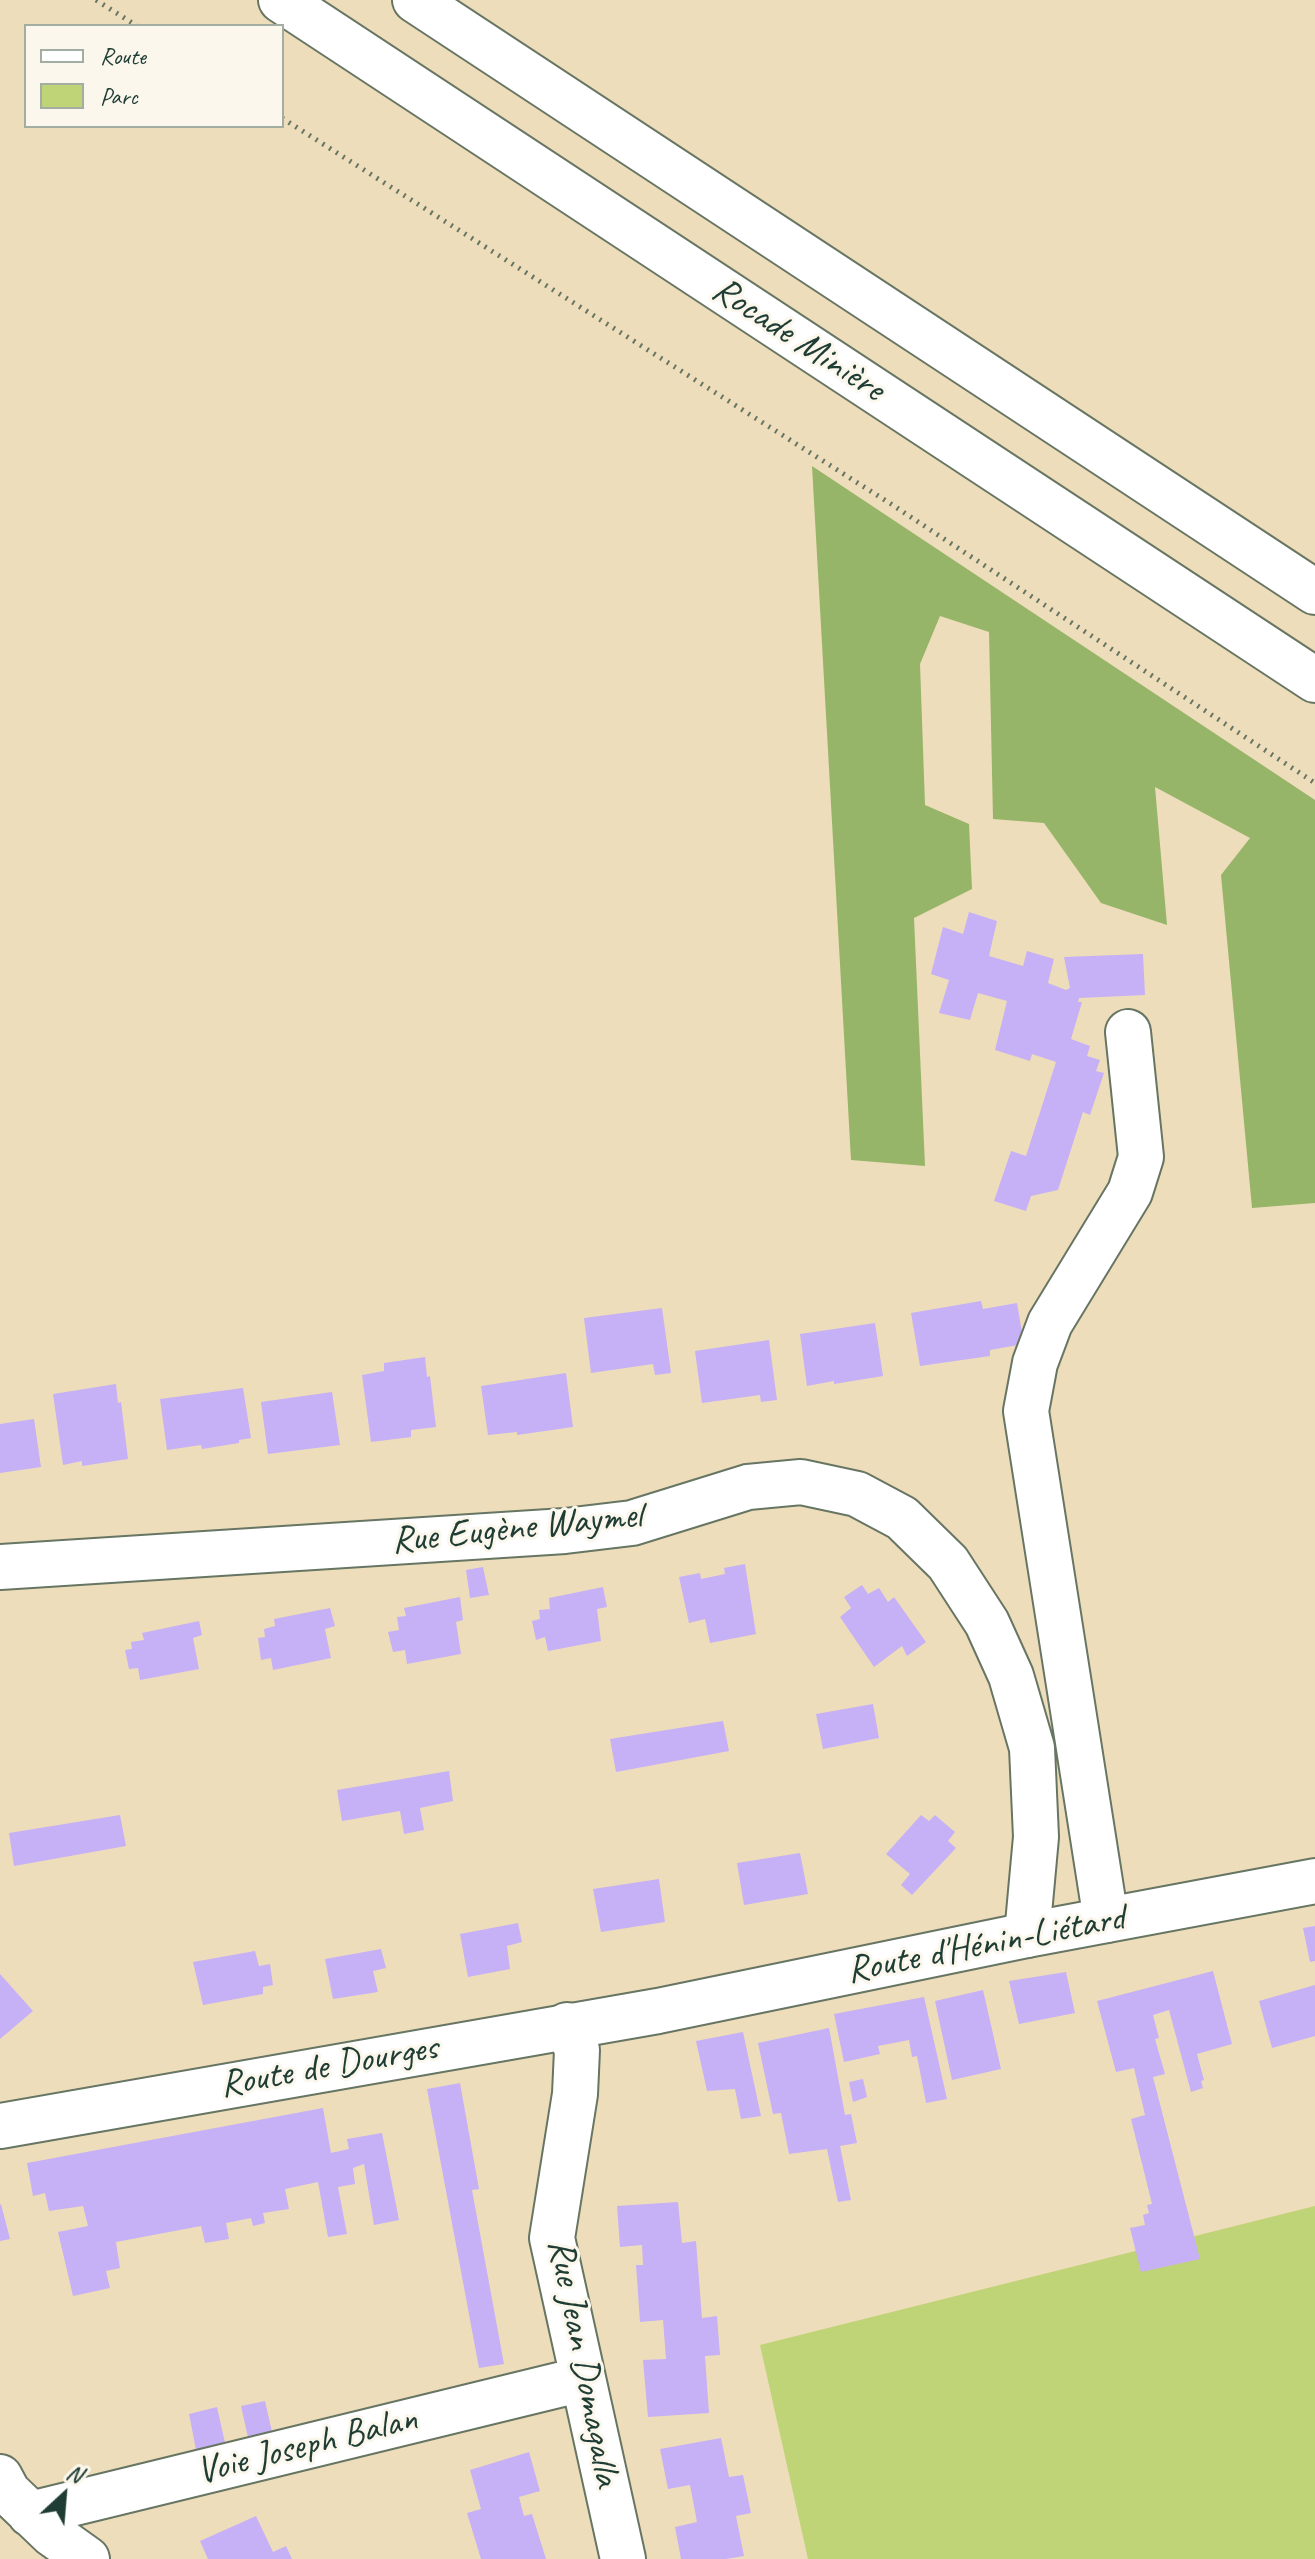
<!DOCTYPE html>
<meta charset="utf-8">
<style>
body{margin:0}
#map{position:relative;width:1315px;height:2559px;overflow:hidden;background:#edb;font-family:Caveat,sans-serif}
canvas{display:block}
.legend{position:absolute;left:24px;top:24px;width:260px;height:104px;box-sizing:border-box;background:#fbf7ec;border:2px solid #a3ada2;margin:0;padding:10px 14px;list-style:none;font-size:24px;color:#1f3d34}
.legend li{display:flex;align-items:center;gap:16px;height:40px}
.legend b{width:40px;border:2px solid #a3ada2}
.north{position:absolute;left:24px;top:2455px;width:80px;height:80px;-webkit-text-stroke:6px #fbf7ec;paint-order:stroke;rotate:26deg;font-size:22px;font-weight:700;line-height:32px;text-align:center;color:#1f3d34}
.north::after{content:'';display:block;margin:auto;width:28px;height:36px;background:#1f3d34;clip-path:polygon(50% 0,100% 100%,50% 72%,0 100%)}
</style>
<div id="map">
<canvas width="1315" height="2559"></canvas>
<ul class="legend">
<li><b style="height:10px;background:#fff"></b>Route</li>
<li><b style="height:22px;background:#bfd377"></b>Parc</li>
</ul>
<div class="north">N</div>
</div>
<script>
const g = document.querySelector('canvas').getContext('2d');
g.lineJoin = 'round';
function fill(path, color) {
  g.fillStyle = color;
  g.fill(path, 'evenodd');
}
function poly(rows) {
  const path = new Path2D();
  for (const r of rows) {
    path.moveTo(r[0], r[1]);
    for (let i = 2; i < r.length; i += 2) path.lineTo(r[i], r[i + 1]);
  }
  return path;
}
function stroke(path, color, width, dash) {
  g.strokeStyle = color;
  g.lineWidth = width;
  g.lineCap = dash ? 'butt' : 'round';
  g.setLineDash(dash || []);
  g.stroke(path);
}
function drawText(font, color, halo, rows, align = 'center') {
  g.font = font + ' Caveat,sans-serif';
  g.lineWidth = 6;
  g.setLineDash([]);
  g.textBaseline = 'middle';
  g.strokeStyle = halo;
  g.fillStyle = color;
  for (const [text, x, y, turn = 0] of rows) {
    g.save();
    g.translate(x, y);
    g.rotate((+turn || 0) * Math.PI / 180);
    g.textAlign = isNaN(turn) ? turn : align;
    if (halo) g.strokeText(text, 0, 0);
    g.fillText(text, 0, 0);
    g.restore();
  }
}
fill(poly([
 [1315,2206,1315,2559,808,2559,760,2345]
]), '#bfd377');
fill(poly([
 [812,466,1315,800,1315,1203,1252,1208,1221,875,1250,838,1155,787,1167,925,1101,903,1044,823,993,819,989,632,940,616,920,664,925,805,969,824,972,889,914,918,925,1166,851,1160]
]), '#97b568');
fill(poly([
 [969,912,997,921,989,956,1023,966,1027,951,1054,959,1048,983,1066,990,1070,988,1064,957,1143,954,1145,995,1079,998,1078,1002,1082,1002,1071,1039,1090,1046,1087,1056,1100,1060,1096,1071,1104,1073,1090,1115,1083,1112,1058,1190,1031,1196,1026,1211,994,1201,1011,1151,1026,1156,1056,1062,1032,1054,1030,1061,995,1050,1007,1001,978,993,970,1020,939,1013,949,980,931,974,943,927,963,934],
 [981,1301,983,1309,1017,1303,1024,1344,990,1350,990,1356,920,1366,911,1313],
 [662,1308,671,1373,655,1375,653,1364,591,1373,584,1318],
 [875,1323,883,1376,834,1384,834,1381,807,1386,800,1334],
 [769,1340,777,1400,761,1402,760,1395,702,1403,695,1351],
 [425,1357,427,1377,430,1376,436,1427,411,1430,411,1437,371,1442,362,1375,384,1371,384,1363],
 [566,1373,573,1427,517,1435,517,1432,488,1435,481,1386],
 [116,1384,118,1403,121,1402,128,1459,82,1466,82,1461,63,1465,53,1394],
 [243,1388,251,1438,239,1440,239,1443,202,1449,201,1445,167,1450,160,1399],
 [332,1392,340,1445,268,1454,261,1402],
 [34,1419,41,1467,0,1473,0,1424],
 [745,1564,756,1634,710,1643,705,1619,689,1623,679,1577,700,1573,701,1579,725,1574,724,1568],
 [483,1567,489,1595,470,1598,466,1570],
 [862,1585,868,1594,879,1588,888,1602,894,1597,926,1642,907,1656,902,1646,874,1667,840,1617,851,1608,844,1597],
 [603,1587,607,1607,597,1609,601,1641,548,1651,545,1637,536,1640,532,1621,540,1619,539,1610,550,1609,549,1598],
 [460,1597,463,1620,456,1622,461,1654,407,1664,405,1650,393,1652,388,1632,399,1630,397,1617,406,1616,404,1608],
 [330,1608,335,1626,325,1629,331,1658,273,1670,271,1658,261,1660,258,1638,265,1637,264,1629,275,1626,274,1619],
 [199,1621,202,1635,193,1638,199,1669,140,1680,138,1668,129,1669,125,1650,132,1649,131,1642,144,1640,142,1633],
 [873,1704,879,1738,823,1749,816,1714],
 [723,1721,729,1751,616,1772,610,1739],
 [449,1771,453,1801,420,1808,424,1830,404,1834,400,1811,342,1821,337,1790],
 [120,1815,126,1846,14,1866,9,1833],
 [921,1815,929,1821,935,1815,955,1832,948,1841,956,1848,912,1895,901,1885,910,1874,886,1854],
 [800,1853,808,1894,744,1905,737,1863],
 [659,1879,665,1922,601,1932,593,1889],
 [518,1923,522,1942,507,1946,510,1969,468,1977,460,1934],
 [1315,1926,1315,1961,1310,1962,1303,1928],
 [381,1949,386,1968,373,1971,378,1992,333,1999,325,1959],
 [255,1951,259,1966,270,1964,273,1985,263,1987,263,1994,203,2005,193,1962],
 [1213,1971,1232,2044,1197,2054,1204,2080,1201,2081,1203,2088,1191,2092,1169,2010,1153,2015,1159,2038,1155,2039,1165,2074,1153,2077,1200,2259,1141,2272,1130,2228,1145,2225,1143,2215,1149,2213,1147,2205,1152,2204,1131,2119,1145,2115,1134,2068,1116,2072,1097,2001],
 [1066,1972,1075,2013,1019,2024,1009,1981],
 [0,1974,33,2011,0,2039],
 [1315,1985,1315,2036,1272,2048,1259,2001],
 [983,1990,1001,2069,952,2080,935,2001],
 [924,1997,947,2099,926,2103,917,2056,912,2057,909,2040,878,2046,880,2054,844,2062,834,2014],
 [829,2028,845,2115,851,2114,857,2143,840,2146,851,2200,838,2202,827,2149,789,2154,781,2113,773,2114,758,2043],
 [743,2032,761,2116,741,2119,735,2089,707,2091,696,2041],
 [863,2079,867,2097,853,2102,849,2082],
 [460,2083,479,2189,472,2190,504,2364,479,2368,427,2089],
 [323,2108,331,2153,349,2149,347,2139,382,2133,399,2220,374,2225,364,2164,353,2168,355,2184,338,2187,347,2234,328,2237,318,2182,285,2189,289,2209,263,2213,265,2223,253,2226,251,2218,226,2223,229,2239,205,2243,201,2226,116,2242,120,2268,106,2271,110,2288,73,2296,58,2232,88,2226,83,2206,49,2211,45,2193,33,2196,27,2163],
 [678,2202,682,2243,696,2241,702,2318,717,2316,720,2355,705,2356,709,2413,648,2417,643,2360,666,2359,663,2320,640,2322,636,2265,643,2265,642,2245,620,2247,617,2206],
 [1,2204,10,2239,0,2241,0,2205],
 [265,2401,273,2436,249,2442,241,2406],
 [217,2407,226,2447,197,2455,189,2414],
 [721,2438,729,2477,743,2475,751,2513,736,2516,744,2556,726,2559,681,2559,675,2527,697,2522,690,2485,668,2489,660,2449],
 [529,2452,540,2491,519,2497,524,2516,532,2514,546,2559,481,2559,467,2513,481,2509,470,2470],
 [256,2516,273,2552,286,2546,292,2559,208,2559,200,2541]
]), '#c6b0f6');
const minor = poly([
 [0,1567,565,1531,632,1523,748,1487,801,1482,857,1494,902,1518,948,1563,987,1623,1011,1676,1032,1748,1036,1837,1027,1935],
 [1106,1920,1026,1411,1035,1363,1050,1323,1130,1192,1141,1157,1128,1032],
 [567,2025,577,2050,575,2094,552,2238,623,2559],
 [0,2477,8,2492,52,2534,87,2559],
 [30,2514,583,2379]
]);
const major = poly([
 [0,2126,658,2011,1027,1935,1315,1881]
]);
const highway = poly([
 [281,0,1315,680],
 [415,0,1315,592]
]);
stroke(minor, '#677563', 48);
stroke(major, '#677563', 48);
stroke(highway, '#677563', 48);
stroke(poly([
 [96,0,137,26],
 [282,118,891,504,1315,783]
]), '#677563', 5, [2, 6]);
stroke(minor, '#fff', 44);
stroke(major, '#fff', 44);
stroke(highway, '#fff', 44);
drawText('38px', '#1f3d34', '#fbf7ec', [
 ["Rocade Minière",798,340,33],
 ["Rue Eugène Waymel",517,1529,-6],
 ["Route d'Hénin-Liétard",986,1945,-11],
 ["Route de Dourges",329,2067,-10],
 ["Rue Jean Domagalla",583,2363,79],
 ["Voie Joseph Balan",307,2446,-14]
]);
</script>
